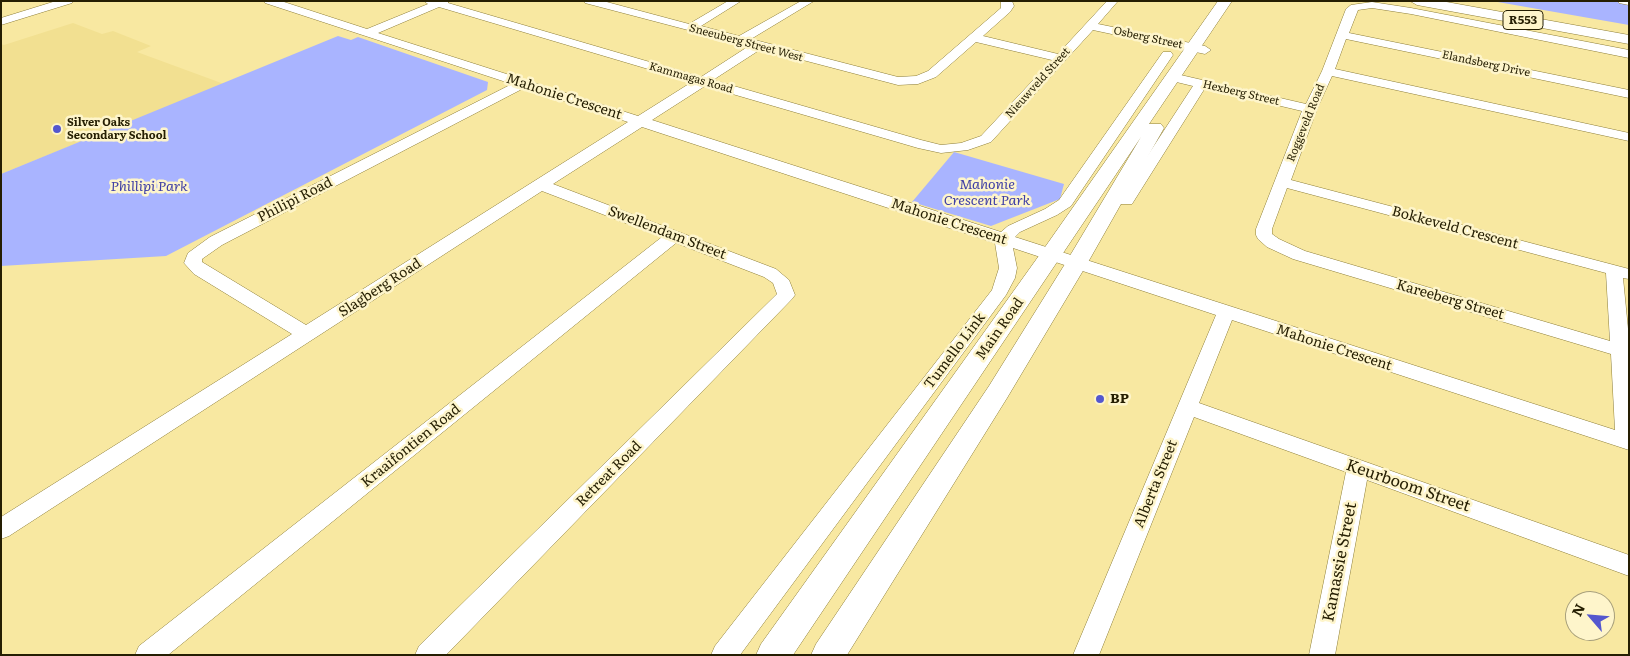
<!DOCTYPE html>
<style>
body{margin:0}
#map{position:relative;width:1630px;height:656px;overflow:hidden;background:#f8e8a1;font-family:Literata,serif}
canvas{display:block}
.frame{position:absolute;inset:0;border:2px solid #251e02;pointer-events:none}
.north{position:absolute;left:1565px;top:591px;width:50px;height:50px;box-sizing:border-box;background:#fef5cb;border:1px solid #a79f7b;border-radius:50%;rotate:297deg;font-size:14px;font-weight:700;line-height:20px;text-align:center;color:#251e02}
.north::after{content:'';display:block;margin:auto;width:18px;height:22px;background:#5457ce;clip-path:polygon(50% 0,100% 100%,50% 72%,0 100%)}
</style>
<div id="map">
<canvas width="1630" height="656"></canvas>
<div class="frame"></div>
<div class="north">N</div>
</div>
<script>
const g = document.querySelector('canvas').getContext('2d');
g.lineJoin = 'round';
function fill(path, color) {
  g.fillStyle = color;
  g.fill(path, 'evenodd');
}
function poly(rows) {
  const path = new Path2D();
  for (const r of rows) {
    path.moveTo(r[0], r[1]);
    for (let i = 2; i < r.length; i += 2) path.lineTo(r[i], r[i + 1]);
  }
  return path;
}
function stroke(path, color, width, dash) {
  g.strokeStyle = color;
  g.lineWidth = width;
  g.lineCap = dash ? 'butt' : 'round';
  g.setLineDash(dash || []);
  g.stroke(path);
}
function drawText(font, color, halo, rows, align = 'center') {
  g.font = font + ' Literata,serif';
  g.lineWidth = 5;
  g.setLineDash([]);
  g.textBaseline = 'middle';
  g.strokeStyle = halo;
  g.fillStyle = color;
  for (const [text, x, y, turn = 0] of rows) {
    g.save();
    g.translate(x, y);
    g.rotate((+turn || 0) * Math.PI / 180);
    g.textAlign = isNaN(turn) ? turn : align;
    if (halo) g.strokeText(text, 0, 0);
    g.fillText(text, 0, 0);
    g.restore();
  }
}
fill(poly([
 [73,23,102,34,113,31,151,46,137,52,224,84,1,174,1,44,4,45]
]), '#f2e091');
fill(poly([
 [1492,1,1629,1,1629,25],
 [338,36,351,40,358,37,488,82,487,90,166,256,1,266,1,174],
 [954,152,1064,184,1060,199,991,226,912,202]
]), '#a9b4ff');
const minor = poly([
 [56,1,73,1,72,3,1,25,1,18,56,1],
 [264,1,281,1,367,29,428,4,424,1,448,1,448,3,701,77,749,46,585,3,584,1,603,1,689,24,728,1,741,1,701,26,739,36,801,1,814,1,751,39,898,77,916,76,928,71,1001,8,1001,1,1012,1,1014,6,1010,12,983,36,1058,54,1107,1,1118,1,1098,24,1205,46,1211,50,1205,54,1093,30,991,142,968,150,941,153,918,148,705,86,652,120,1001,232,1008,226,1045,209,1059,200,1163,52,1171,52,1173,55,1071,206,1057,215,1020,232,1015,237,1615,430,1611,354,1293,259,1267,247,1258,239,1256,235,1256,229,1302,111,1205,88,1132,204,1120,204,1118,201,1193,86,1168,80,1166,77,1168,74,1172,73,1306,104,1322,71,1346,9,1351,5,1372,2,1411,8,1629,50,1629,58,1411,14,1372,8,1358,10,1349,33,1629,90,1629,98,1346,39,1335,69,1629,133,1629,141,1332,76,1317,109,1291,180,1629,269,1629,279,1623,278,1629,339,1629,450,1232,320,1199,403,1629,555,1629,576,1367,480,1335,655,1309,655,1346,472,1194,417,1099,655,1073,655,1216,315,1013,248,1017,268,1015,278,1006,295,740,655,711,655,715,646,992,290,999,268,995,243,642,127,553,184,776,269,789,280,795,295,792,299,446,655,415,655,419,646,777,294,773,283,764,277,676,243,168,655,135,655,139,646,662,237,542,191,9,536,1,539,1,517,292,334,194,274,184,263,188,253,210,237,512,84,265,3,264,1],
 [439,7,692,82,638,116,378,33,439,7],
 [976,42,1052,60,981,136,961,143,941,145,921,140,713,80,761,49,898,85,918,84,936,77,976,42],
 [524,88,628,122,306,325,202,262,202,259,222,245,524,88],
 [1287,188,1606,273,1610,341,1305,251,1279,239,1272,234,1272,229,1287,188],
 [1618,1,1629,1,1629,5,1619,3,1618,1]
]);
const major = poly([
 [1218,1,1232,1,1149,124,1161,124,1164,128,1087,264,1007,398,847,655,811,655,816,644,989,386,1065,264,1141,137,793,655,756,655,761,644,1043,250,1218,1],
 [1410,1,1441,1,1629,35,1629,44,1417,5,1410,1]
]);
stroke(minor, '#8d7e39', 1);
stroke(major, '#8d7e39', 1);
fill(minor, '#fff');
fill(major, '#fff');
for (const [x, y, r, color] of [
 [57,129,5,"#5457ce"],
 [1100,399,5,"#5457ce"]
]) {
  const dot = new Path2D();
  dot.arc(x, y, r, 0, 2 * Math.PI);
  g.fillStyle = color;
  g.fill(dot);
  stroke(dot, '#fef5cb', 2);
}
drawText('11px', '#251e02', '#fef5cb', [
 ["Osberg Street",1148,38,12],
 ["Sneeuberg Street West",746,43,15],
 ["Elandsberg Drive",1486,64,12],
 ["Kammagas Road",691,78,16],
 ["Nieuwveld Street",1038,83,-48],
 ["Hexberg Street",1241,93,13],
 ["Roggeveld Road",1306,123,-68]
]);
drawText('bold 11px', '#251e02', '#fef5cb', [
 ["Silver Oaks",67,123],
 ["Secondary School",67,136]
], 'left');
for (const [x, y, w] of [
 [1523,20,40]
]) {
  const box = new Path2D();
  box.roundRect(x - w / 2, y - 9.5, w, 19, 4);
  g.fillStyle = '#fef5cb';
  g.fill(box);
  stroke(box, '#251e02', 1);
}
drawText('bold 12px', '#251e02', null, [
 ["R553",1523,20]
]);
drawText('14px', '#251e02', '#fef5cb', [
 ["Mahonie Crescent",564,97,18],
 ["Philipi Road",295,200,-27],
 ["Mahonie Crescent",949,222,18],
 ["Bokkeveld Crescent",1455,228,15],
 ["Swellendam Street",667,233,21],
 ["Slagberg Road",380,288,-33],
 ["Kareeberg Street",1450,300,16],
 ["Main Road",1000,329,-55],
 ["Mahonie Crescent",1334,348,18],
 ["Tumello Link",955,351,-53],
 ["Kraaifontien Road",411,446,-39],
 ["Retreat Road",609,474,-45],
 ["Alberta Street",1156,484,-68]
]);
drawText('italic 14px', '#3e3ea5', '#fef5cb', [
 ["Mahonie",987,185],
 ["Crescent Park",987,201],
 ["Phillipi Park",149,187]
]);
drawText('bold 14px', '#251e02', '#fef5cb', [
 ["BP",1110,399]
], 'left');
drawText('16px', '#251e02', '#fef5cb', [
 ["Keurboom Street",1408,486,19],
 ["Kamassie Street",1340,562,-79]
]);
</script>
